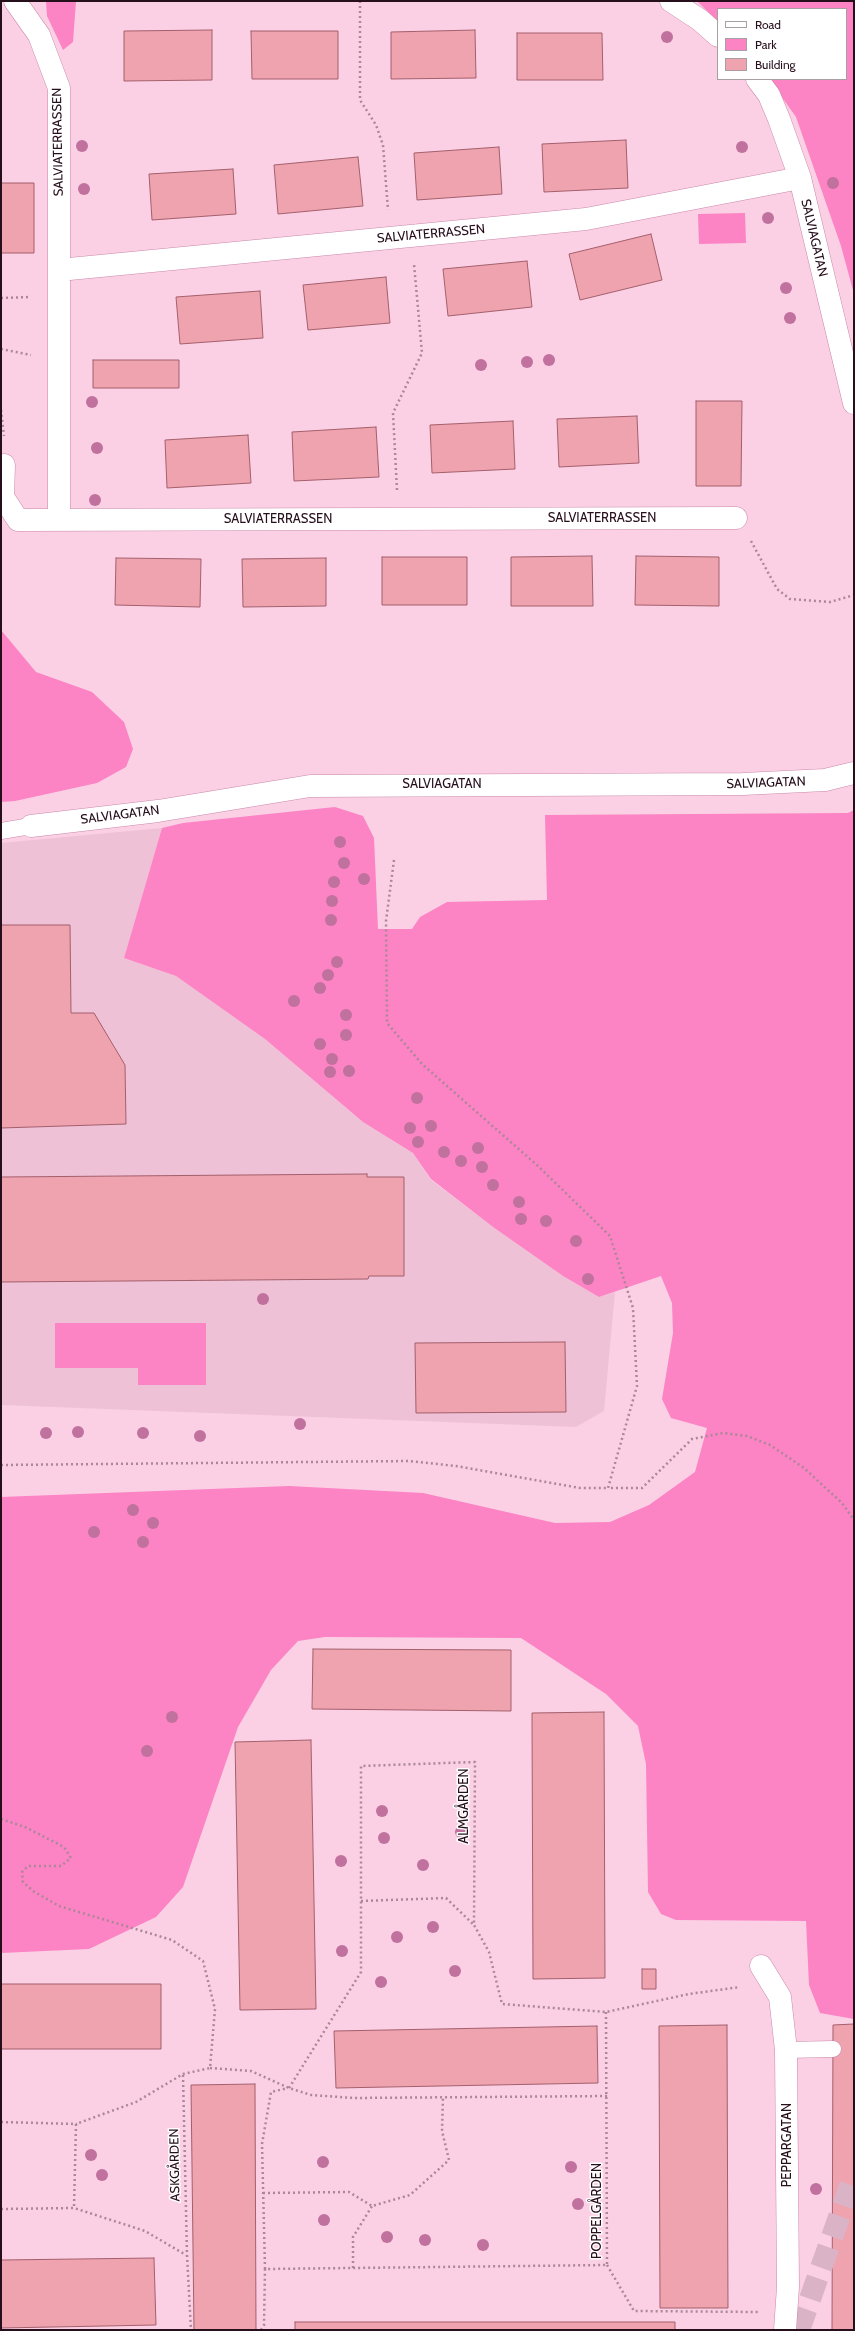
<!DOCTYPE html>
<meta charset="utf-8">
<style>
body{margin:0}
#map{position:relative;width:855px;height:2331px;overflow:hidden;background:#fbd0e4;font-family:Cabin,sans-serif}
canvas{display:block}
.frame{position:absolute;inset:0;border:2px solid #260e1b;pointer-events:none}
.legend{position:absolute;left:717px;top:8px;width:130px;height:72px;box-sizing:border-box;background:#fff;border:1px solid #a89fa4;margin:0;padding:5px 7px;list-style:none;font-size:12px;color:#260e1b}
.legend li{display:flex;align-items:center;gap:8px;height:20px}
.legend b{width:20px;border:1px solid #a89fa4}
</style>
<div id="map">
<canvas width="855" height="2331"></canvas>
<div class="frame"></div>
<ul class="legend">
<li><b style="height:5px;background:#fff"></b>Road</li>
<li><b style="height:11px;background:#fc83c4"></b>Park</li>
<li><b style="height:11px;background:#eea3af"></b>Building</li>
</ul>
</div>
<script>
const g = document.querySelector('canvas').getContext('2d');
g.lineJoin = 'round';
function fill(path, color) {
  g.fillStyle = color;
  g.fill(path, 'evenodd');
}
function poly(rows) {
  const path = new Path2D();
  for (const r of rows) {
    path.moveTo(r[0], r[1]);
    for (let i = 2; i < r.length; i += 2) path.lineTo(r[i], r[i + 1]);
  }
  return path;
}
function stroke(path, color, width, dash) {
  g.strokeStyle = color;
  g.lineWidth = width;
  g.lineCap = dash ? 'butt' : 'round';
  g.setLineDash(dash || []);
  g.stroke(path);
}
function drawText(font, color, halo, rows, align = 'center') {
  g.font = font + ' Cabin,sans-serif';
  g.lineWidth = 3;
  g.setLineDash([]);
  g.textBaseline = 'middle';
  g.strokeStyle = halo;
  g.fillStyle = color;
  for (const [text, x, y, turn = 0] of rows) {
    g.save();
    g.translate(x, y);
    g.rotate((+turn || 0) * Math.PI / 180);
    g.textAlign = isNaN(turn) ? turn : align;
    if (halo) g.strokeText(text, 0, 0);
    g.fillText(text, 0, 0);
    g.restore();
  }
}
fill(poly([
 [162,828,124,958,176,976,265,1039,363,1122,413,1153,431,1180,493,1227,563,1276,599,1297,615,1292,604,1411,576,1427,1,1405,1,843]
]), '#efc1d6');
fill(poly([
 [46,1,76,1,73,42,63,50,47,16],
 [697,1,854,1,854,294,841,246,796,117,769,79,846,79,846,9,718,9,718,22],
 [745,213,746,243,699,244,698,214],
 [1,630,36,672,92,692,124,722,133,749,126,767,97,783,15,801,1,802],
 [335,807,363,816,374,838,378,929,412,929,420,917,447,902,547,900,545,815,848,813,854,810,854,2019,820,2013,809,1985,806,1921,676,1920,661,1914,648,1892,646,1764,638,1726,606,1694,521,1638,325,1637,298,1641,271,1670,238,1727,183,1887,156,1917,89,1949,1,1953,1,1497,289,1486,423,1493,555,1523,610,1522,649,1505,695,1472,707,1428,671,1418,662,1399,673,1333,672,1303,661,1276,599,1297,563,1276,493,1227,431,1179,413,1153,363,1122,265,1039,176,976,124,958,162,828,183,823],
 [55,1323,206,1323,206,1385,138,1385,138,1368,55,1368]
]), '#fc83c4');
const building = poly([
 [212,30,212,80,124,81,124,31,212,30],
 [475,30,476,78,391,79,391,32,475,30],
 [251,31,338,31,338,79,252,79,251,31],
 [517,33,602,33,603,80,517,80,517,33],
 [626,140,628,188,544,192,542,144,626,140],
 [499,147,502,194,417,200,414,153,499,147],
 [358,157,363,206,278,214,274,165,358,157],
 [233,169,236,214,152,220,149,174,233,169],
 [1,183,34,183,34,253,1,253,1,183],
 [651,234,662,280,580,300,569,254,651,234],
 [527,261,532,307,448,316,443,269,527,261],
 [386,277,390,323,308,330,303,285,386,277],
 [260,291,263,338,180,344,176,297,260,291],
 [93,360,179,360,179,388,93,388,93,360],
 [696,401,742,401,741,486,696,486,696,401],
 [637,416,639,463,559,467,557,419,637,416],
 [513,421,515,469,432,473,430,425,513,421],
 [376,427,379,477,294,481,292,432,376,427],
 [248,435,251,483,167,488,165,440,248,435],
 [592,556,593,606,511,606,511,557,592,556],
 [636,556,719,557,719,606,635,605,636,556],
 [382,557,467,557,467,605,382,605,382,557],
 [116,558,201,559,200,607,115,605,116,558],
 [326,558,326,606,243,607,242,559,326,558],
 [1,925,70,925,71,1013,94,1013,125,1065,126,1124,1,1128,1,925],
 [367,1174,367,1177,404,1177,404,1276,369,1276,368,1279,1,1282,1,1177,367,1174],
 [565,1342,566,1412,416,1413,415,1343,565,1342],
 [313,1649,511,1650,511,1711,312,1709,313,1649],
 [604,1712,605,1978,533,1979,532,1713,604,1712],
 [311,1740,316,2009,240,2010,235,1742,311,1740],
 [642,1969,656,1969,656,1989,642,1989,642,1969],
 [1,1984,161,1984,161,2049,1,2049,1,1984],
 [854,2024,854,2330,832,2330,833,2025,854,2024],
 [727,2025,728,2308,660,2308,659,2026,727,2025],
 [597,2026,598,2083,336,2088,334,2031,597,2026],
 [255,2084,256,2330,194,2330,191,2085,255,2084],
 [154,2258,156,2325,1,2328,1,2260,154,2258],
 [295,2322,675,2322,675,2330,295,2330,295,2322]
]);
fill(building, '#eea3af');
stroke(building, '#a45f6c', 1);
stroke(poly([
 [799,2330,854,2175]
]), '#dbb3c6', 22, [22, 11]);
const service = poly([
 [1,831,31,826],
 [786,2050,833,2049]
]);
const minor = poly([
 [15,1,39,35,59,88,59,520],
 [671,1,700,20,718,36],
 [757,79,769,95,779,119,800,178,854,403],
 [59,270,586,219,800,178],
 [4,465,3,497,18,520,736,518],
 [31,826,158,811,310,786,743,784,825,780,854,773],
 [761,1966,780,1997,786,2050,788,2287,785,2330]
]);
stroke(service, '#ca88a9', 17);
stroke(minor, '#ca88a9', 23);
stroke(poly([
 [360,1,360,100,376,125,383,145,388,210],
 [1,298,30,297],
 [1,349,31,355],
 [1,410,4,436],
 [397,490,393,413,422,353,414,264],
 [751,541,777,589,790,599,830,602,854,595],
 [394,860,386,921,387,1023,422,1064,538,1166,610,1236,633,1308,637,1386,608,1488,642,1488,692,1439,723,1433,747,1436,770,1445,804,1468,842,1503,854,1520],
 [1,1465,409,1461,456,1466,580,1488,608,1488],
 [1,1819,25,1827,64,1847,71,1858,61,1866,28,1866,22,1872,23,1882,33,1891,59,1906,172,1940,203,1961,215,2009,210,2068,183,2074,136,2102,76,2124],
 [361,1901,446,1898,474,1925],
 [606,2012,607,2265],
 [210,2068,251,2071,289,2088,311,2095,354,2098,608,2096],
 [183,2075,187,2255,191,2330],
 [289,2088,361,1972,361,1766,475,1762,474,1925,489,1952,502,2004,606,2012,689,1994,740,1987],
 [1,2122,76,2124,74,2208],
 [263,2193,349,2192,372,2206,410,2195,449,2160,442,2131,443,2097],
 [1,2209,74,2208,145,2231,186,2255],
 [607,2265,634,2311,758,2312],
 [353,2268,353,2237,372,2206],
 [265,2269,262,2144,271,2092,288,2088],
 [261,2330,264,2325,265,2269,607,2265]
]), '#ab8798', 2.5, [2, 3]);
stroke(service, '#fff', 16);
stroke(minor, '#fff', 22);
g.fillStyle = '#c0719e';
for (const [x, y] of [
 [667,37],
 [82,146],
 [742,147],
 [833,183],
 [84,189],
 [768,218],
 [786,288],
 [790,318],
 [549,360],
 [527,362],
 [481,365],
 [92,402],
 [97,448],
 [95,500],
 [340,842],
 [344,863],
 [364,879],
 [334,882],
 [332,901],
 [331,920],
 [337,962],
 [328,975],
 [320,988],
 [294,1001],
 [346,1015],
 [346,1035],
 [320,1044],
 [332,1059],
 [349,1071],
 [330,1072],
 [417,1098],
 [431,1126],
 [410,1128],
 [418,1142],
 [478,1148],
 [444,1152],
 [461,1161],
 [482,1167],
 [493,1185],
 [519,1202],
 [521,1219],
 [546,1221],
 [576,1241],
 [588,1279],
 [263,1299],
 [300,1424],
 [78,1432],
 [46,1433],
 [143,1433],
 [200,1436],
 [133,1510],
 [153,1523],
 [94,1532],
 [143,1542],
 [172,1717],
 [147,1751],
 [382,1811],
 [461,1832],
 [384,1838],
 [341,1861],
 [423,1865],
 [433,1927],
 [397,1937],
 [342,1951],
 [455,1971],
 [381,1982],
 [91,2155],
 [323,2162],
 [571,2167],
 [102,2175],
 [816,2189],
 [578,2204],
 [324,2220],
 [387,2237],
 [425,2240],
 [483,2245]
]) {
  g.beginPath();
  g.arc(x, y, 6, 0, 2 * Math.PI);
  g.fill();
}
drawText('13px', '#260e1b', '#fff', [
 ["SALVIATERRASSEN",58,142,-91],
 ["SALVIATERRASSEN",431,234,-5],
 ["SALVIAGATAN",814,238,77],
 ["SALVIATERRASSEN",602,518],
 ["SALVIATERRASSEN",278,519],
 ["SALVIAGATAN",766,783,-2],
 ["SALVIAGATAN",442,784],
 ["SALVIAGATAN",120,815,-7],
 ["ALMGÅRDEN",464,1806,-90],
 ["PEPPARGATAN",787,2145,-90],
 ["ASKGÅRDEN",175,2165,-91],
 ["POPPELGÅRDEN",597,2211,-90]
]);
</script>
